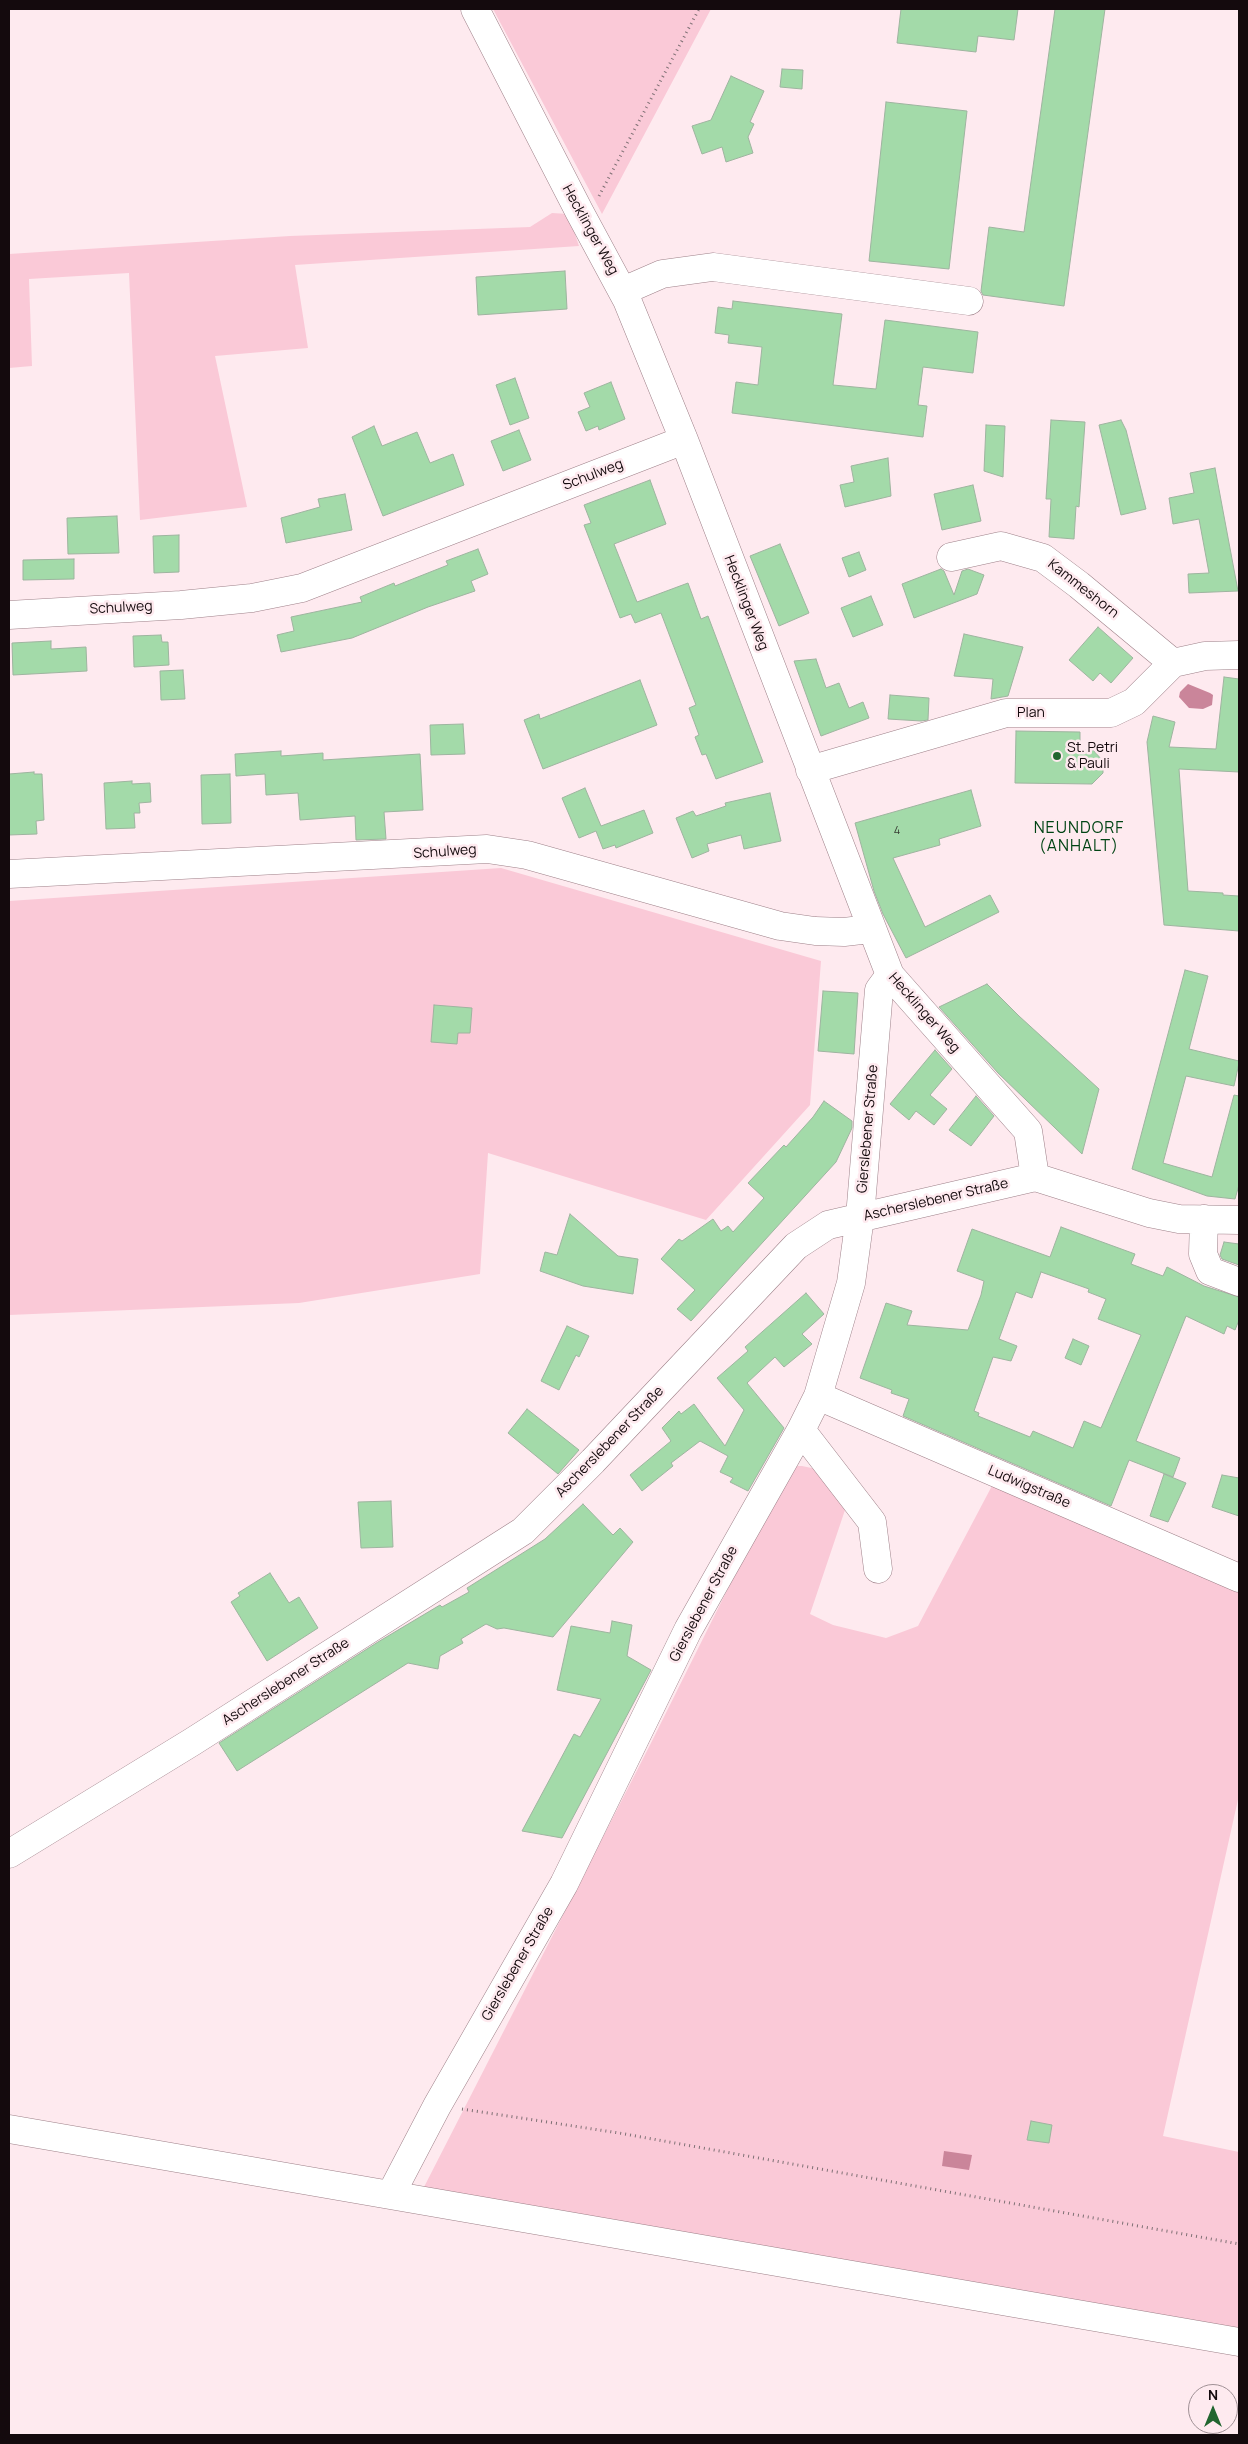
<!DOCTYPE html>
<meta charset="utf-8">
<style>
body{margin:0}
#map{position:relative;width:1248px;height:2444px;overflow:hidden;background:#feeaef;font-family:Manrope,sans-serif}
canvas{display:block}
.frame{position:absolute;inset:0;border:10px solid #140a0d;pointer-events:none}
.north{position:absolute;left:1188px;top:2384px;width:50px;height:50px;box-sizing:border-box;background:#feeaef;border:1px solid #a09095;border-radius:50%;rotate:0deg;font-size:14px;font-weight:700;line-height:20px;text-align:center;color:#140a0d}
.north::after{content:'';display:block;margin:auto;width:18px;height:22px;background:#226630;clip-path:polygon(50% 0,100% 100%,50% 72%,0 100%)}
</style>
<div id="map">
<canvas width="1248" height="2444"></canvas>
<div class="frame"></div>
<div class="north">N</div>
</div>
<script>
const g = document.querySelector('canvas').getContext('2d');
g.lineJoin = 'round';
function fill(path, color) {
  g.fillStyle = color;
  g.fill(path, 'evenodd');
}
function poly(rows) {
  const path = new Path2D();
  for (const r of rows) {
    path.moveTo(r[0], r[1]);
    for (let i = 2; i < r.length; i += 2) path.lineTo(r[i], r[i + 1]);
  }
  return path;
}
function stroke(path, color, width, dash) {
  g.strokeStyle = color;
  g.lineWidth = width;
  g.lineCap = dash ? 'butt' : 'round';
  g.setLineDash(dash || []);
  g.stroke(path);
}
function drawText(font, color, halo, rows, align = 'center') {
  g.font = font + ' Manrope,sans-serif';
  g.lineWidth = 5;
  g.setLineDash([]);
  g.textBaseline = 'middle';
  g.strokeStyle = halo;
  g.fillStyle = color;
  for (const [text, x, y, turn = 0] of rows) {
    g.save();
    g.translate(x, y);
    g.rotate((+turn || 0) * Math.PI / 180);
    g.textAlign = isNaN(turn) ? turn : align;
    if (halo) g.strokeText(text, 0, 0);
    g.fillText(text, 0, 0);
    g.restore();
  }
}
fill(poly([
 [493,9,711,9,602,214],
 [552,213,568,214,579,246,295,265,308,348,215,356,247,507,140,520,129,273,29,279,32,366,9,368,9,254,290,236,530,227],
 [501,868,821,961,810,1105,706,1220,488,1153,480,1274,299,1303,9,1315,9,901],
 [789,1466,802,1466,821,1470,845,1510,810,1614,833,1625,886,1638,918,1626,994,1482,1239,1589,1239,1795,1163,2136,1239,2152,1239,2335,423,2189,650,1745]
]), '#fac9d7');
fill(poly([
 [1188,684,1210,693,1213,695,1212,705,1203,709,1189,708,1179,697,1180,692],
 [944,2151,972,2155,969,2170,942,2166]
]), '#ca859a');
const building = poly([
 [901,9,1018,9,1014,40,978,36,976,52,897,43,901,9],
 [1055,9,1105,9,1064,306,983,295,981,291,989,227,1024,232,1055,9],
 [782,69,803,70,802,89,780,87,782,69],
 [731,76,764,91,750,122,754,124,748,137,753,153,726,162,722,147,702,154,692,126,711,120,731,76],
 [886,102,967,111,949,269,869,261,886,102],
 [565,271,567,309,478,315,476,277,565,271],
 [733,301,842,314,833,385,876,389,885,320,978,332,973,373,923,367,918,405,927,406,923,437,732,413,736,382,758,385,762,347,728,343,729,335,715,333,718,307,732,309,733,301],
 [515,378,529,418,510,425,496,385,515,378],
 [611,382,625,419,599,430,598,426,586,431,578,412,590,407,584,393,611,382],
 [1051,420,1085,422,1079,507,1076,506,1074,539,1049,537,1051,499,1046,499,1051,420],
 [1121,420,1126,430,1146,509,1121,515,1099,425,1121,420],
 [986,425,1005,426,1003,477,984,471,986,425],
 [374,426,382,446,417,432,430,463,453,454,464,485,383,516,352,437,374,426],
 [519,430,531,460,503,471,491,441,519,430],
 [888,458,891,496,845,507,840,485,854,482,851,466,888,458],
 [1215,468,1238,591,1189,593,1188,574,1209,573,1199,519,1173,524,1169,498,1194,493,1190,473,1215,468],
 [650,480,666,524,614,544,637,602,688,583,701,619,708,616,763,762,716,779,706,754,702,755,695,737,699,735,689,708,696,705,661,613,635,623,631,614,620,618,584,525,591,523,584,505,650,480],
 [973,485,981,521,942,530,934,494,973,485],
 [345,494,352,530,286,543,281,518,320,507,318,499,345,494],
 [117,516,119,553,68,554,67,518,117,516],
 [179,535,179,572,154,573,153,536,179,535],
 [780,544,809,613,779,626,750,556,780,544],
 [478,549,488,574,471,581,475,591,428,607,352,638,281,652,277,635,294,631,291,617,362,602,360,597,394,583,395,586,448,565,446,561,478,549],
 [859,552,866,570,849,577,842,558,859,552],
 [74,559,74,579,23,580,23,560,74,559],
 [941,569,944,571,954,595,962,571,968,569,984,575,977,594,914,618,902,584,941,569],
 [871,596,883,625,853,637,841,608,871,596],
 [1098,627,1133,658,1111,683,1100,673,1093,681,1069,660,1098,627],
 [964,634,1023,647,1008,696,991,699,993,679,954,676,964,634],
 [161,635,162,642,168,642,169,665,134,667,133,636,161,635],
 [51,641,51,649,86,647,87,671,13,675,12,643,51,641],
 [816,659,826,688,839,683,849,708,863,702,869,718,821,736,794,661,816,659],
 [183,670,185,699,161,700,160,671,183,670],
 [1224,677,1239,679,1239,772,1179,769,1188,891,1223,893,1223,895,1239,896,1239,931,1164,925,1147,742,1153,716,1175,722,1169,747,1216,749,1224,677],
 [640,680,657,725,543,769,524,720,539,714,540,719,640,680],
 [890,695,929,698,928,720,921,721,888,719,890,695],
 [463,724,465,754,431,755,430,725,463,724],
 [1016,731,1080,732,1080,750,1093,750,1103,761,1103,773,1092,784,1015,783,1016,731],
 [281,751,281,756,323,753,323,760,420,754,423,810,384,812,386,839,356,840,355,816,300,820,298,793,266,795,265,774,236,776,235,754,281,751],
 [34,772,34,774,42,774,44,820,36,821,37,834,9,835,9,774,34,772],
 [230,774,231,823,202,824,201,775,230,774],
 [132,781,132,784,150,783,151,802,139,803,140,813,134,813,135,828,106,829,104,783,132,781],
 [585,788,601,826,644,810,653,833,616,848,615,845,603,849,596,831,579,838,562,798,585,788],
 [971,790,981,826,939,839,940,845,893,858,925,927,990,895,999,912,906,958,883,914,874,891,855,823,971,790],
 [770,793,781,841,744,849,741,835,707,844,709,851,692,858,676,818,693,811,696,816,726,806,725,803,770,793],
 [1185,970,1208,976,1189,1049,1239,1061,1239,1063,1234,1086,1186,1076,1163,1163,1212,1177,1234,1095,1239,1096,1239,1185,1235,1199,1207,1196,1132,1169,1185,970],
 [987,984,1019,1016,1099,1089,1082,1154,998,1073,939,1007,987,984],
 [823,991,858,993,854,1054,818,1051,823,991],
 [434,1005,472,1008,470,1033,458,1033,457,1044,431,1042,434,1005],
 [935,1050,952,1069,930,1095,947,1109,934,1125,916,1111,909,1120,890,1104,935,1050],
 [976,1096,994,1116,971,1146,949,1130,976,1096],
 [824,1101,852,1121,852,1128,836,1162,691,1321,677,1309,695,1290,661,1259,679,1239,682,1241,713,1219,721,1231,728,1226,733,1232,764,1198,748,1183,784,1145,786,1147,813,1117,824,1101],
 [570,1214,618,1256,638,1259,633,1294,583,1286,540,1271,545,1252,557,1255,570,1214],
 [1061,1227,1135,1254,1131,1264,1163,1276,1167,1267,1204,1286,1239,1297,1239,1320,1235,1330,1227,1326,1224,1334,1186,1316,1136,1441,1180,1458,1173,1477,1129,1460,1111,1506,903,1416,909,1399,891,1393,892,1390,860,1378,886,1303,912,1311,907,1325,968,1330,981,1295,984,1281,957,1271,972,1229,1050,1257,1061,1227],
 [1041,1272,1089,1289,1088,1292,1106,1299,1098,1319,1141,1335,1101,1428,1084,1421,1073,1448,1033,1431,1030,1437,978,1416,979,1413,974,1411,993,1357,1011,1361,1017,1346,999,1339,1016,1292,1032,1298,1041,1272],
 [1224,1242,1239,1244,1239,1265,1222,1259,1220,1255,1224,1242],
 [806,1293,824,1314,802,1334,812,1344,784,1367,775,1357,747,1383,784,1428,748,1491,730,1482,733,1478,720,1472,728,1456,700,1441,671,1463,673,1466,642,1491,630,1475,671,1441,662,1428,679,1411,681,1414,694,1404,725,1446,744,1410,717,1378,748,1351,745,1347,806,1293],
 [567,1326,589,1336,579,1357,576,1355,559,1390,541,1381,567,1326],
 [1073,1339,1089,1346,1081,1365,1065,1358,1073,1339],
 [527,1409,579,1450,558,1474,508,1433,527,1409],
 [1164,1474,1186,1483,1168,1522,1150,1516,1164,1474],
 [1222,1475,1239,1478,1239,1516,1212,1507,1222,1475],
 [391,1501,393,1547,361,1548,358,1502,391,1501],
 [583,1504,613,1535,620,1528,633,1542,553,1637,504,1628,497,1629,486,1624,461,1639,463,1643,440,1656,438,1669,408,1663,237,1771,219,1743,378,1642,440,1605,442,1607,469,1592,467,1588,545,1539,583,1504],
 [270,1573,289,1603,299,1597,318,1628,267,1661,231,1602,240,1596,238,1593,270,1573],
 [612,1621,632,1625,627,1656,651,1670,562,1838,522,1831,574,1734,580,1737,601,1699,557,1690,571,1626,610,1633,612,1621],
 [1031,2121,1052,2125,1049,2143,1027,2140,1031,2121]
]);
fill(building, '#a3daa9');
stroke(building, '#9eb49f', 1);
const minor = poly([
 [475,9,579,211,627,300,684,440,890,975,1028,1131,1035,1177],
 [623,291,662,274,713,267,969,301],
 [951,557,1001,546,1043,558,1079,585,1173,663],
 [9,615,181,605,252,598,302,588,684,440],
 [810,770,1006,713,1111,713,1134,702,1173,663,1205,656,1239,655],
 [9,874,487,849,527,855,780,926,815,931,844,932,870,929],
 [1204,1219,1203,1254,1210,1271,1239,1282],
 [818,1396,1239,1578],
 [801,1430,872,1522,878,1569],
 [9,1854,192,1742,523,1531,593,1461,796,1246,828,1225,1035,1177,1149,1213,1179,1219,1239,1220],
 [9,2129,1239,2342],
 [391,2194,437,2106,564,1884,688,1630,801,1430,818,1396,851,1283,860,1217,879,990,890,975]
]);
stroke(minor, '#9e8189', 29);
stroke(poly([
 [599,196,699,9],
 [462,2109,619,2133,1239,2244]
]), '#7e7074', 3, [1, 4]);
stroke(minor, '#fff', 28);
for (const [x, y, r, color] of [
 [1057,756,5,"#226630"]
]) {
  const dot = new Path2D();
  dot.arc(x, y, r, 0, 2 * Math.PI);
  g.fillStyle = color;
  g.fill(dot);
  stroke(dot, '#feeaef', 2);
}
drawText('11px', '#383e34', null, [
 ["4",897,831]
]);
drawText('14px', '#140a0d', '#feeaef', [
 ["Hecklinger Weg",590,230,61],
 ["Schulweg",593,475,-21],
 ["Kammeshorn",1083,589,38],
 ["Hecklinger Weg",746,603,69],
 ["Schulweg",121,608,-3],
 ["Plan",1031,713],
 ["Schulweg",445,852,-4],
 ["Hecklinger Weg",924,1013,49],
 ["Gierslebener Straße",868,1129,-85],
 ["Ascherslebener Straße",936,1200,-13],
 ["Ascherslebener Straße",610,1442,-46],
 ["Ludwigstraße",1029,1487,23],
 ["Gierslebener Straße",704,1604,-62],
 ["Ascherslebener Straße",286,1682,-33],
 ["Gierslebener Straße",518,1964,-60]
]);
drawText('14px', '#140a0d', '#feeaef', [
 ["St. Petri",1067,748],
 ["& Pauli",1067,764]
], 'left');
g.letterSpacing = '1px';
drawText('16px', '#004414', '#feeaef', [
 ["NEUNDORF",1079,829],
 ["(ANHALT)",1079,847]
]);
g.letterSpacing = '0px';
</script>
